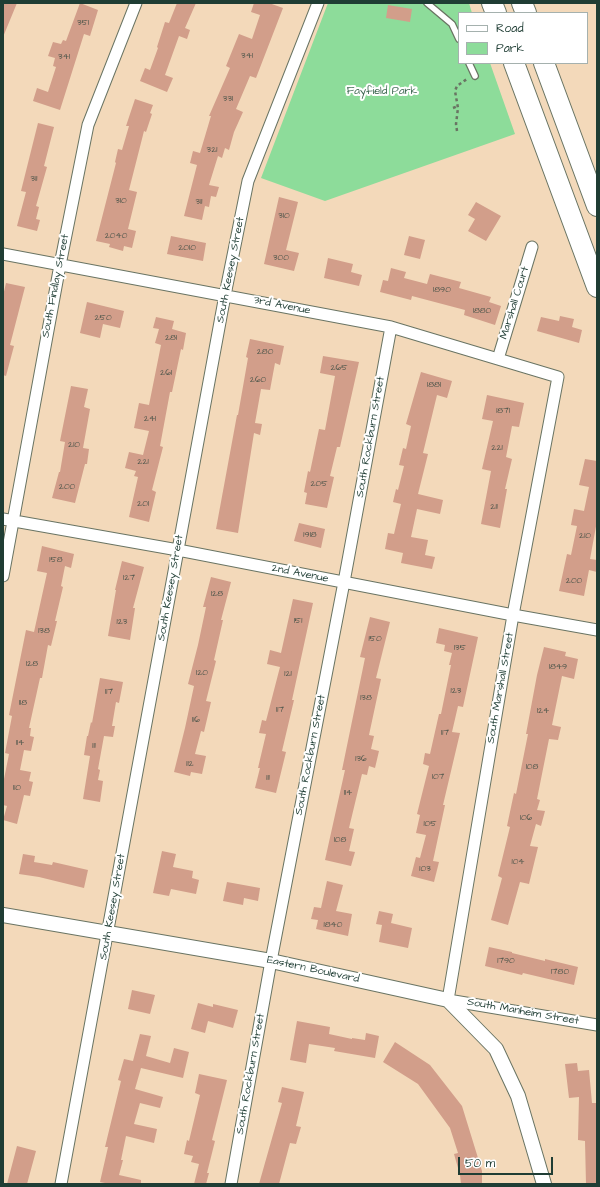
<!DOCTYPE html>
<style>
body{margin:0}
#map{position:relative;width:600px;height:1187px;overflow:hidden;background:#f3d9ba;font-family:"Architects Daughter",sans-serif}
canvas{display:block}
.frame{position:absolute;inset:0;border:4px solid #1f3d34;pointer-events:none}
.legend{position:absolute;left:458px;top:12px;width:130px;height:52px;box-sizing:border-box;background:#fff;border:1px solid #a5b1ae;margin:0;padding:5px 7px;list-style:none;font-size:12px;color:#1f3d34}
.legend li{display:flex;align-items:center;gap:8px;height:20px}
.legend b{width:20px;border:1px solid #a5b1ae}
.scale{position:absolute;left:458px;top:1157px;width:95px;height:18px;box-sizing:border-box;border:2px solid #1f3d34;border-top:0;padding-left:5px;font-size:12px;line-height:14px;white-space:nowrap;color:#1f3d34;-webkit-text-stroke:3px #fff;paint-order:stroke}
</style>
<div id="map">
<canvas width="600" height="1187"></canvas>
<div class="frame"></div>
<ul class="legend">
<li><b style="height:5px;background:#fff"></b>Road</li>
<li><b style="height:11px;background:#8ddc9a"></b>Park</li>
</ul>
<div class="scale">50 m</div>
</div>
<script>
const g = document.querySelector('canvas').getContext('2d');
g.lineJoin = 'round';
function fill(path, color) {
  g.fillStyle = color;
  g.fill(path, 'evenodd');
}
function poly(rows) {
  const path = new Path2D();
  for (const r of rows) {
    path.moveTo(r[0], r[1]);
    for (let i = 2; i < r.length; i += 2) path.lineTo(r[i], r[i + 1]);
  }
  return path;
}
function stroke(path, color, width, dash) {
  g.strokeStyle = color;
  g.lineWidth = width;
  g.lineCap = dash ? 'butt' : 'round';
  g.setLineDash(dash || []);
  g.stroke(path);
}
function drawText(font, color, halo, rows, align = 'center') {
  g.font = font + ' "Architects Daughter",sans-serif';
  g.lineWidth = 4;
  g.setLineDash([]);
  g.textBaseline = 'middle';
  g.strokeStyle = halo;
  g.fillStyle = color;
  for (const [text, x, y, turn = 0] of rows) {
    g.save();
    g.translate(x, y);
    g.rotate((+turn || 0) * Math.PI / 180);
    g.textAlign = isNaN(turn) ? turn : align;
    if (halo) g.strokeText(text, 0, 0);
    g.fillText(text, 0, 0);
    g.restore();
  }
}
fill(poly([
 [328,3,469,3,472,13,459,13,459,63,490,63,515,134,325,201,261,178]
]), '#8ddc9a');
fill(poly([
 [3,3,17,3,3,37],
 [80,3,98,10,90,36,84,34,60,110,33,101,37,88,48,92,56,67,53,66,55,58,48,56,53,42,61,44,63,40,66,41],
 [177,3,196,3,185,28,190,30,187,39,179,36,165,75,173,78,167,92,140,81,145,68,150,70,158,48,157,47,165,22,169,23],
 [254,3,269,3,283,8,256,78,250,76,236,109,243,112,234,132,229,150,225,148,222,158,218,156,209,185,219,187,216,197,211,196,209,207,205,206,202,220,184,216,197,165,190,163,193,151,200,153,211,116,209,116,230,68,226,66,239,34,252,39,260,15,251,12],
 [388,5,412,9,410,22,386,18],
 [135,99,153,105,150,113,152,114,146,132,144,131,129,190,137,192,128,229,136,231,132,248,124,246,123,251,109,247,110,244,96,241,116,163,115,162,118,149,122,150,129,126,126,126],
 [38,123,54,127,44,166,47,167,36,206,39,207,36,219,40,220,37,231,17,226,26,192,21,191],
 [279,197,298,202,286,250,299,253,294,271,264,264],
 [476,202,501,216,486,241,468,231,475,219,468,215],
 [171,236,206,243,203,261,167,254],
 [409,236,425,240,420,259,404,255],
 [328,258,353,264,351,272,362,275,359,286,324,278],
 [391,268,406,272,404,278,427,284,430,274,461,282,459,288,491,297,489,302,501,306,495,325,464,315,465,310,412,296,411,300,380,292,383,280,388,281],
 [6,283,25,287,10,345,14,346,6,376,3,375,3,296],
 [87,302,124,311,120,328,103,324,100,338,80,333],
 [560,316,574,319,572,327,582,330,579,343,537,331,541,317,559,321],
 [156,317,174,321,172,329,186,333,183,350,181,349,172,392,170,392,160,446,163,447,152,490,156,492,149,522,129,517,138,477,134,476,136,471,125,468,129,452,143,455,149,431,134,428,139,403,149,405,161,345,155,343,159,329,153,328],
 [250,339,284,346,280,365,275,363,270,390,261,389,255,423,262,424,260,435,254,433,238,533,216,529,237,415,238,415,248,358,246,357],
 [323,356,359,362,340,447,337,447,330,476,334,477,327,508,305,504,307,493,304,492,308,471,310,472,319,429,325,430,335,376,320,373],
 [421,372,452,381,447,398,437,395,423,453,428,454,418,494,443,500,440,514,417,509,411,537,428,540,425,555,435,557,432,569,401,563,403,553,385,549,388,533,394,534,401,504,393,502,396,489,398,490,404,466,399,465,403,448,406,449,411,426,406,424],
 [71,386,88,389,84,407,90,409,83,448,89,449,87,464,85,464,75,503,52,498,59,472,60,472,65,442,60,441],
 [487,395,524,403,519,427,512,426,506,457,512,459,505,489,507,489,500,528,481,524,491,471,482,469,493,421,482,419],
 [585,459,597,461,597,521,590,559,597,560,597,572,589,570,584,596,559,591,567,554,571,555,577,526,571,525,574,509,584,511,589,487,579,485],
 [299,523,325,529,321,548,294,541],
 [42,546,74,554,71,568,65,566,61,586,63,587,55,621,57,621,51,646,48,645,42,678,40,678,29,728,31,728,30,736,34,737,31,751,24,750,20,770,31,772,29,781,33,782,30,796,24,795,17,824,3,820,7,806,3,805,3,784,9,754,5,753,12,716,9,715,26,630,34,632,47,573,37,571],
 [122,561,144,567,133,608,135,608,130,640,108,636,116,590,115,590],
 [211,577,231,582,221,620,223,620,214,660,216,661,206,701,211,702,204,732,201,731,195,754,206,756,202,774,191,772,190,776,174,772,185,728,194,686,188,684,198,645,206,607,203,607],
 [293,599,313,603,292,700,294,700,282,751,286,752,276,793,255,788,260,768,258,768,266,734,259,733,262,720,266,721,280,667,267,664,270,650,281,653],
 [370,617,390,622,376,678,381,679,369,735,374,736,371,749,379,751,375,768,369,766,367,775,362,774,349,828,354,829,349,851,355,852,351,866,325,860,345,770,342,770,365,658,360,657],
 [439,628,478,637,463,707,458,706,452,732,460,733,443,805,445,805,433,861,439,862,434,882,411,876,416,857,420,858,426,835,416,833,420,815,417,814,429,766,423,764,425,753,430,754,439,714,441,714,451,665,449,665,452,653,444,651,445,645,436,643],
 [544,647,566,652,565,656,578,659,574,679,562,676,552,725,561,727,558,740,549,739,537,799,540,800,537,810,545,811,541,826,536,824,530,846,538,847,529,884,520,882,508,925,491,920,502,878,498,876,510,827,507,826,514,793,516,794,528,734,526,734,537,675],
 [100,678,123,682,119,703,116,702,112,726,115,726,113,737,104,736,98,769,100,770,98,780,103,781,100,802,83,799,90,756,84,755,87,736,88,736,91,722,92,723],
 [162,851,176,854,173,867,193,871,192,878,199,880,196,894,171,889,169,896,153,893],
 [23,854,35,856,34,862,52,865,53,862,88,870,84,888,39,877,19,874],
 [327,881,343,885,336,911,352,914,348,936,316,929,318,920,311,919,314,907,321,908],
 [227,882,260,888,258,901,244,898,243,905,223,901],
 [379,911,393,914,391,923,412,928,408,948,379,942,382,925,376,924],
 [489,947,512,952,512,953,545,961,545,959,578,967,574,985,523,973,522,975,485,966],
 [132,990,155,995,150,1014,128,1009],
 [198,1003,213,1007,213,1004,238,1010,233,1028,208,1021,205,1033,191,1029],
 [297,1021,330,1027,329,1034,352,1039,352,1038,365,1040,366,1033,379,1036,375,1058,334,1051,335,1048,309,1044,306,1063,290,1060],
 [140,1034,151,1036,146,1056,170,1063,174,1048,189,1052,183,1078,141,1068,135,1089,163,1097,160,1108,140,1103,134,1124,157,1129,154,1143,126,1136,121,1160,123,1160,119,1175,141,1180,141,1184,110,1184,100,1182,108,1147,105,1147,121,1081,118,1080,124,1059,133,1061],
 [395,1042,430,1065,462,1106,482,1171,482,1184,461,1184,460,1175,454,1154,458,1153,450,1128,418,1084,383,1062],
 [577,1063,578,1071,589,1070,592,1103,597,1103,597,1184,586,1184,585,1141,578,1140,579,1097,569,1098,565,1064],
 [199,1074,227,1080,212,1140,215,1141,207,1173,209,1173,206,1184,194,1184,199,1164,191,1162,193,1156,184,1154,187,1140,189,1141,200,1095,195,1093],
 [282,1087,304,1092,296,1126,301,1127,296,1144,290,1143,279,1184,259,1184,282,1103,278,1102],
 [17,1146,36,1151,27,1184,7,1184]
]), '#d29e8a');
const service = poly([
 [427,3,452,24,459,39],
 [469,63,475,76]
]);
const minor = poly([
 [3,254,391,327,558,377,513,615,448,1000,597,1025],
 [498,359,532,247],
 [3,519,178,550,513,615,597,630],
 [3,576,60,265,88,125,136,3],
 [61,1184,225,295,248,181,318,3],
 [231,1184,271,961,344,582,391,327]
]);
const tertiary = poly([
 [3,915,271,961,448,1000,496,1049,518,1096,544,1184]
]);
const motorway = poly([
 [492,3,496,13],
 [522,3,526,13],
 [514,63,597,287],
 [544,63,597,206]
]);
stroke(service, '#697463', 8);
stroke(minor, '#697463', 13);
stroke(tertiary, '#697463', 16);
stroke(motorway, '#697463', 22);
stroke(poly([
 [453,108,458,106],
 [457,131,456,124,458,108,455,91,457,86,467,79]
]), '#697463', 2.5, [3, 3]);
stroke(service, '#fff', 5.5);
stroke(minor, '#fff', 11);
stroke(tertiary, '#fff', 14);
stroke(motorway, '#fff', 20);
drawText('9px', '#4c554a', null, [
 ["351",83,23],
 ["341",247,56],
 ["341",64,57],
 ["331",228,99],
 ["321",212,150],
 ["311",34,179],
 ["310",121,201],
 ["311",199,202],
 ["310",284,216],
 ["2040",116,236],
 ["2010",187,248],
 ["300",281,258],
 ["1890",442,290],
 ["1880",482,311],
 ["250",103,318],
 ["281",171,338],
 ["280",265,352],
 ["265",339,368],
 ["261",166,373],
 ["260",258,380],
 ["1881",434,385],
 ["1871",503,411],
 ["241",150,419],
 ["210",74,445],
 ["221",497,448],
 ["221",143,462],
 ["205",319,484],
 ["200",67,487],
 ["201",143,504],
 ["211",494,507],
 ["1918",310,535],
 ["210",585,536],
 ["158",56,560],
 ["127",129,578],
 ["200",574,581],
 ["128",217,594],
 ["151",298,621],
 ["123",122,622],
 ["138",44,631],
 ["150",375,639],
 ["135",460,648],
 ["128",32,664],
 ["1849",558,667],
 ["120",202,673],
 ["121",288,674],
 ["123",456,691],
 ["117",109,692],
 ["138",366,698],
 ["118",23,703],
 ["117",280,710],
 ["124",543,711],
 ["116",196,720],
 ["117",445,733],
 ["114",20,743],
 ["111",94,746],
 ["136",361,759],
 ["112",190,764],
 ["108",532,767],
 ["107",438,777],
 ["111",268,778],
 ["110",17,788],
 ["114",348,793],
 ["106",526,818],
 ["105",430,824],
 ["108",340,840],
 ["104",518,862],
 ["103",425,869],
 ["1840",333,925],
 ["1790",506,961],
 ["1780",560,972]
]);
drawText('11px', '#3a654e', '#fff', [
 ["Fayfield Park",382,92]
]);
drawText('11px', '#1f3d34', '#fff', [
 ["South Keesey Street",231,270,-79],
 ["South Findlay Street",56,286,-79],
 ["Marshall Court",515,303,-73],
 ["3rd Avenue",282,306,11],
 ["South Rockburn Street",371,437,-80],
 ["2nd Avenue",300,574,11],
 ["South Keesey Street",171,588,-80],
 ["South Marshall Street",501,688,-80],
 ["South Rockburn Street",311,755,-79],
 ["South Keesey Street",113,907,-80],
 ["Eastern Boulevard",313,970,12],
 ["South Manheim Street",523,1012,10],
 ["South Rockburn Street",251,1074,-80]
]);
</script>
